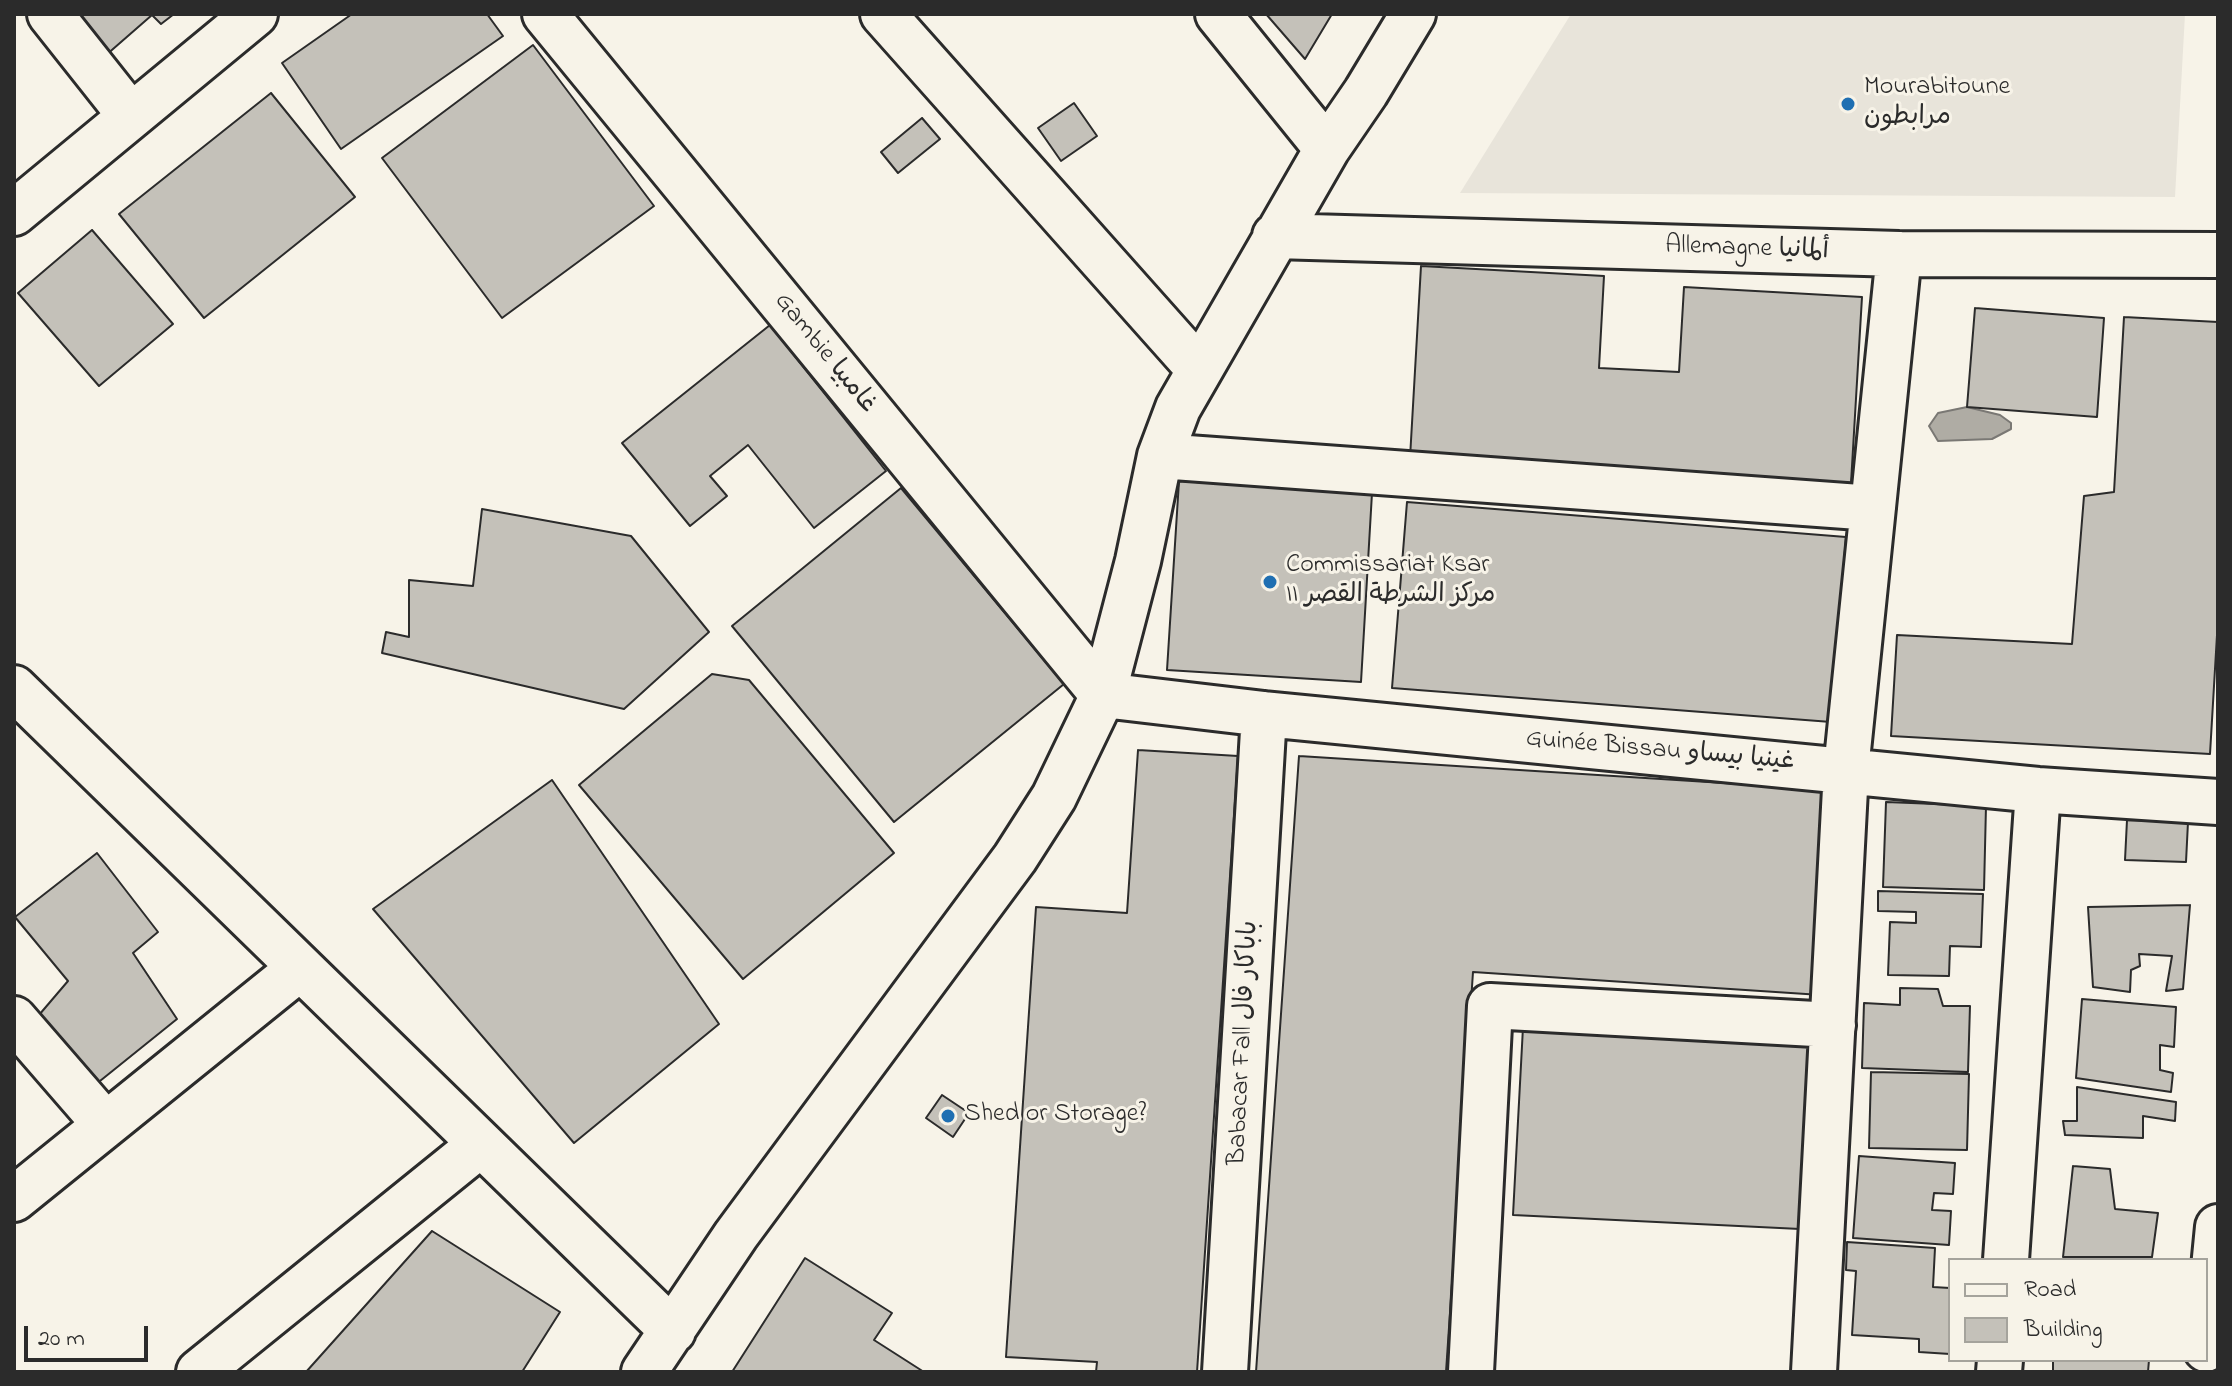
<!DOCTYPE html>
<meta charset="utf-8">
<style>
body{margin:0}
#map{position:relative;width:2232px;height:1386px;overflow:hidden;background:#f7f3e8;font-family:"Indie Flower",sans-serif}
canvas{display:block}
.frame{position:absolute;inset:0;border:16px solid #2b2b2b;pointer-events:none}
.legend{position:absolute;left:1948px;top:1258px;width:260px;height:104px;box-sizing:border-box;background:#f7f3e8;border:2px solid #a5a39c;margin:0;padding:10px 14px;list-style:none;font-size:24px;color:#2b2b2b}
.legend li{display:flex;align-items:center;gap:16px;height:40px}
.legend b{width:40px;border:2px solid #a5a39c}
.scale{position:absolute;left:24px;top:1326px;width:124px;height:36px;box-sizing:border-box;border:4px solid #2b2b2b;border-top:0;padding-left:10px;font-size:24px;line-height:28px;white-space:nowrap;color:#2b2b2b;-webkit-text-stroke:6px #f7f3e8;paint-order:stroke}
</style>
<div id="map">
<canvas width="2232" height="1386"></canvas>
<div class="frame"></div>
<ul class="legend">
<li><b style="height:10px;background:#f7f3e8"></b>Road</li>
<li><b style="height:22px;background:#c4c1b9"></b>Building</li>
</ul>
<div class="scale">20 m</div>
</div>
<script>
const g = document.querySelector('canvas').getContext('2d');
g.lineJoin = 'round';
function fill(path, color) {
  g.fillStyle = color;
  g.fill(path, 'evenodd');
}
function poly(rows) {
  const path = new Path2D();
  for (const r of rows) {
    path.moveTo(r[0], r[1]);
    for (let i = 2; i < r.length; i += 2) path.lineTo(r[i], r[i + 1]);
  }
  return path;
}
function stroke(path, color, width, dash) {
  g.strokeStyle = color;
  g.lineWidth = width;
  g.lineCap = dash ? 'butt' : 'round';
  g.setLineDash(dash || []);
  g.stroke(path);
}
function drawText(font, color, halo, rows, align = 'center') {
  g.font = font + ' "Indie Flower","Playpen Sans Arabic",sans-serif';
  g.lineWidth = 6;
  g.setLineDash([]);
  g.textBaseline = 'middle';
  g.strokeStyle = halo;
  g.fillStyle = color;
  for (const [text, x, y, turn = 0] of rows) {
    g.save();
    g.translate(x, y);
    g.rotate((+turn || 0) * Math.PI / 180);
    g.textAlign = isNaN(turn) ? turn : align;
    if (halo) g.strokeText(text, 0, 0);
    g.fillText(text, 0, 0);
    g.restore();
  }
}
fill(poly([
 [1571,14,2185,14,2175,197,1460,193]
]), '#e8e4da');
const water = poly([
 [1967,407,2000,415,2011,423,2011,429,1992,439,1938,441,1929,426,1938,413,1967,407]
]);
fill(water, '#afaca4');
stroke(water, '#7a7874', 2);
const building = poly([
 [68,14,151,14,152,15,105,56,68,14],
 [151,14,174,14,161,24,151,14],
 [352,14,487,14,503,36,341,149,282,63,352,14],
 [1266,14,1332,14,1305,59,1266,14],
 [533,45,654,206,502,318,382,158,533,45],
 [271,93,355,197,204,318,119,214,271,93],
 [1074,103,1097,136,1061,161,1038,128,1074,103],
 [922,118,940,139,898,173,881,152,922,118],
 [92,230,173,324,99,386,18,293,92,230],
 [1421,266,1604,276,1599,368,1679,372,1684,287,1862,297,1851,483,1410,458,1421,266],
 [1975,308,2104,318,2097,417,1967,407,1975,308],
 [2124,317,2218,322,2218,618,2210,754,1891,736,1897,635,2072,644,2084,496,2114,492,2124,317],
 [770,325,886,471,814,528,748,445,710,476,727,496,690,526,622,443,770,325],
 [1179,481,1372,493,1361,682,1167,670,1179,481],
 [901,488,1064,684,894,822,732,626,901,488],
 [1407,502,1846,537,1831,722,1392,688,1407,502],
 [482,509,631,536,709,632,624,709,382,653,386,632,409,637,409,580,473,586,482,509],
 [712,674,749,680,894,853,743,979,579,785,712,674],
 [1138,750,1238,756,1197,1372,1096,1372,1097,1362,1006,1357,1036,907,1127,913,1138,750],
 [1299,756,1834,790,1821,995,1473,972,1446,1372,1256,1372,1299,756],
 [552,780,719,1024,574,1143,373,909,552,780],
 [1886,802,1986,806,1984,890,1883,887,1886,802],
 [2127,820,2188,822,2186,862,2125,860,2127,820],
 [97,853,158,932,133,953,177,1019,95,1085,39,1015,68,981,15,917,97,853],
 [1878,891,1983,894,1981,947,1950,946,1949,976,1888,975,1890,922,1916,923,1916,912,1878,911,1878,891],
 [2190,905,2183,989,2166,991,2172,956,2139,954,2140,966,2131,970,2130,992,2093,987,2088,907,2190,905],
 [1900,988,1938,989,1943,1006,1970,1006,1968,1072,1862,1068,1864,1003,1900,1005,1900,988],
 [2082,999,2176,1007,2174,1047,2160,1045,2160,1070,2173,1073,2171,1092,2076,1078,2082,999],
 [1523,1027,1810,1040,1800,1229,1513,1215,1523,1027],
 [1871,1072,1969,1074,1967,1150,1869,1148,1871,1072],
 [2077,1087,2176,1102,2175,1121,2143,1116,2143,1138,2065,1135,2063,1121,2077,1121,2077,1087],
 [942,1095,969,1113,953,1137,926,1118,942,1095],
 [1859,1156,1955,1163,1953,1194,1934,1193,1932,1210,1951,1211,1949,1245,1853,1238,1859,1156],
 [2073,1166,2110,1169,2115,1209,2158,1213,2152,1257,2063,1257,2073,1166],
 [432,1231,560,1312,522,1372,306,1372,432,1231],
 [1847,1242,1935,1248,1933,1287,1950,1288,1950,1354,1919,1352,1919,1339,1852,1335,1856,1271,1846,1270,1847,1242],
 [805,1258,892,1313,874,1340,924,1372,732,1372,805,1258],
 [2053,1360,2149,1360,2148,1372,2053,1372,2053,1360]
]);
fill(building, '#c4c1b9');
stroke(building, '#2b2b2b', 2);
const street = poly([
 [50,14,130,115],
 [545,14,1103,695,1264,714,2038,790,2218,802],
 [883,14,1199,369],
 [1218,14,1327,149],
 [14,213,255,14],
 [1275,236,1899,254,2218,255],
 [1160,456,1873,508],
 [14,688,673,1331],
 [14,1019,105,1124],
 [14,1199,300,968],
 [2006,1260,2038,790],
 [2206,1349,2218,1227],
 [199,1372,481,1144],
 [644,1372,736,1235,1015,858,1054,797,1103,695,1138,561,1160,456,1178,408,1327,149,1366,92,1413,14],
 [1225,1372,1264,714],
 [1471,1372,1490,1006,1833,1025],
 [1814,1372,1846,770,1899,254],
 [1999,1372,2000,1360]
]);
stroke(street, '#2b2b2b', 50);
stroke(street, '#f7f3e8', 44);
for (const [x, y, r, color] of [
 [1848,104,8,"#1f6fb2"],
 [1270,582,8,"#1f6fb2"],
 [948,1116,8,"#1f6fb2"]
]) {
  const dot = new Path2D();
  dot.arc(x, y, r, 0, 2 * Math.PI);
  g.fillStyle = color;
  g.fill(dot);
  stroke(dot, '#f7f3e8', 3);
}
drawText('26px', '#2b2b2b', '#f7f3e8', [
 ["Mourabitoune",1864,89],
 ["مرابطون",1864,119],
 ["Commissariat Ksar",1286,567],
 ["II مركز الشرطة القصر",1286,597],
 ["Shed or Storage?",964,1116]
], 'left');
drawText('26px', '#2b2b2b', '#f7f3e8', [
 ["Allemagne ألمانيا",1747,250,2],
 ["Gambie غامبيا",824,354,51],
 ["Guinée Bissau غينيا بيساو",1660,752,5],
 ["Babacar Fall باباكار فال",1245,1043,-87]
]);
</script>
